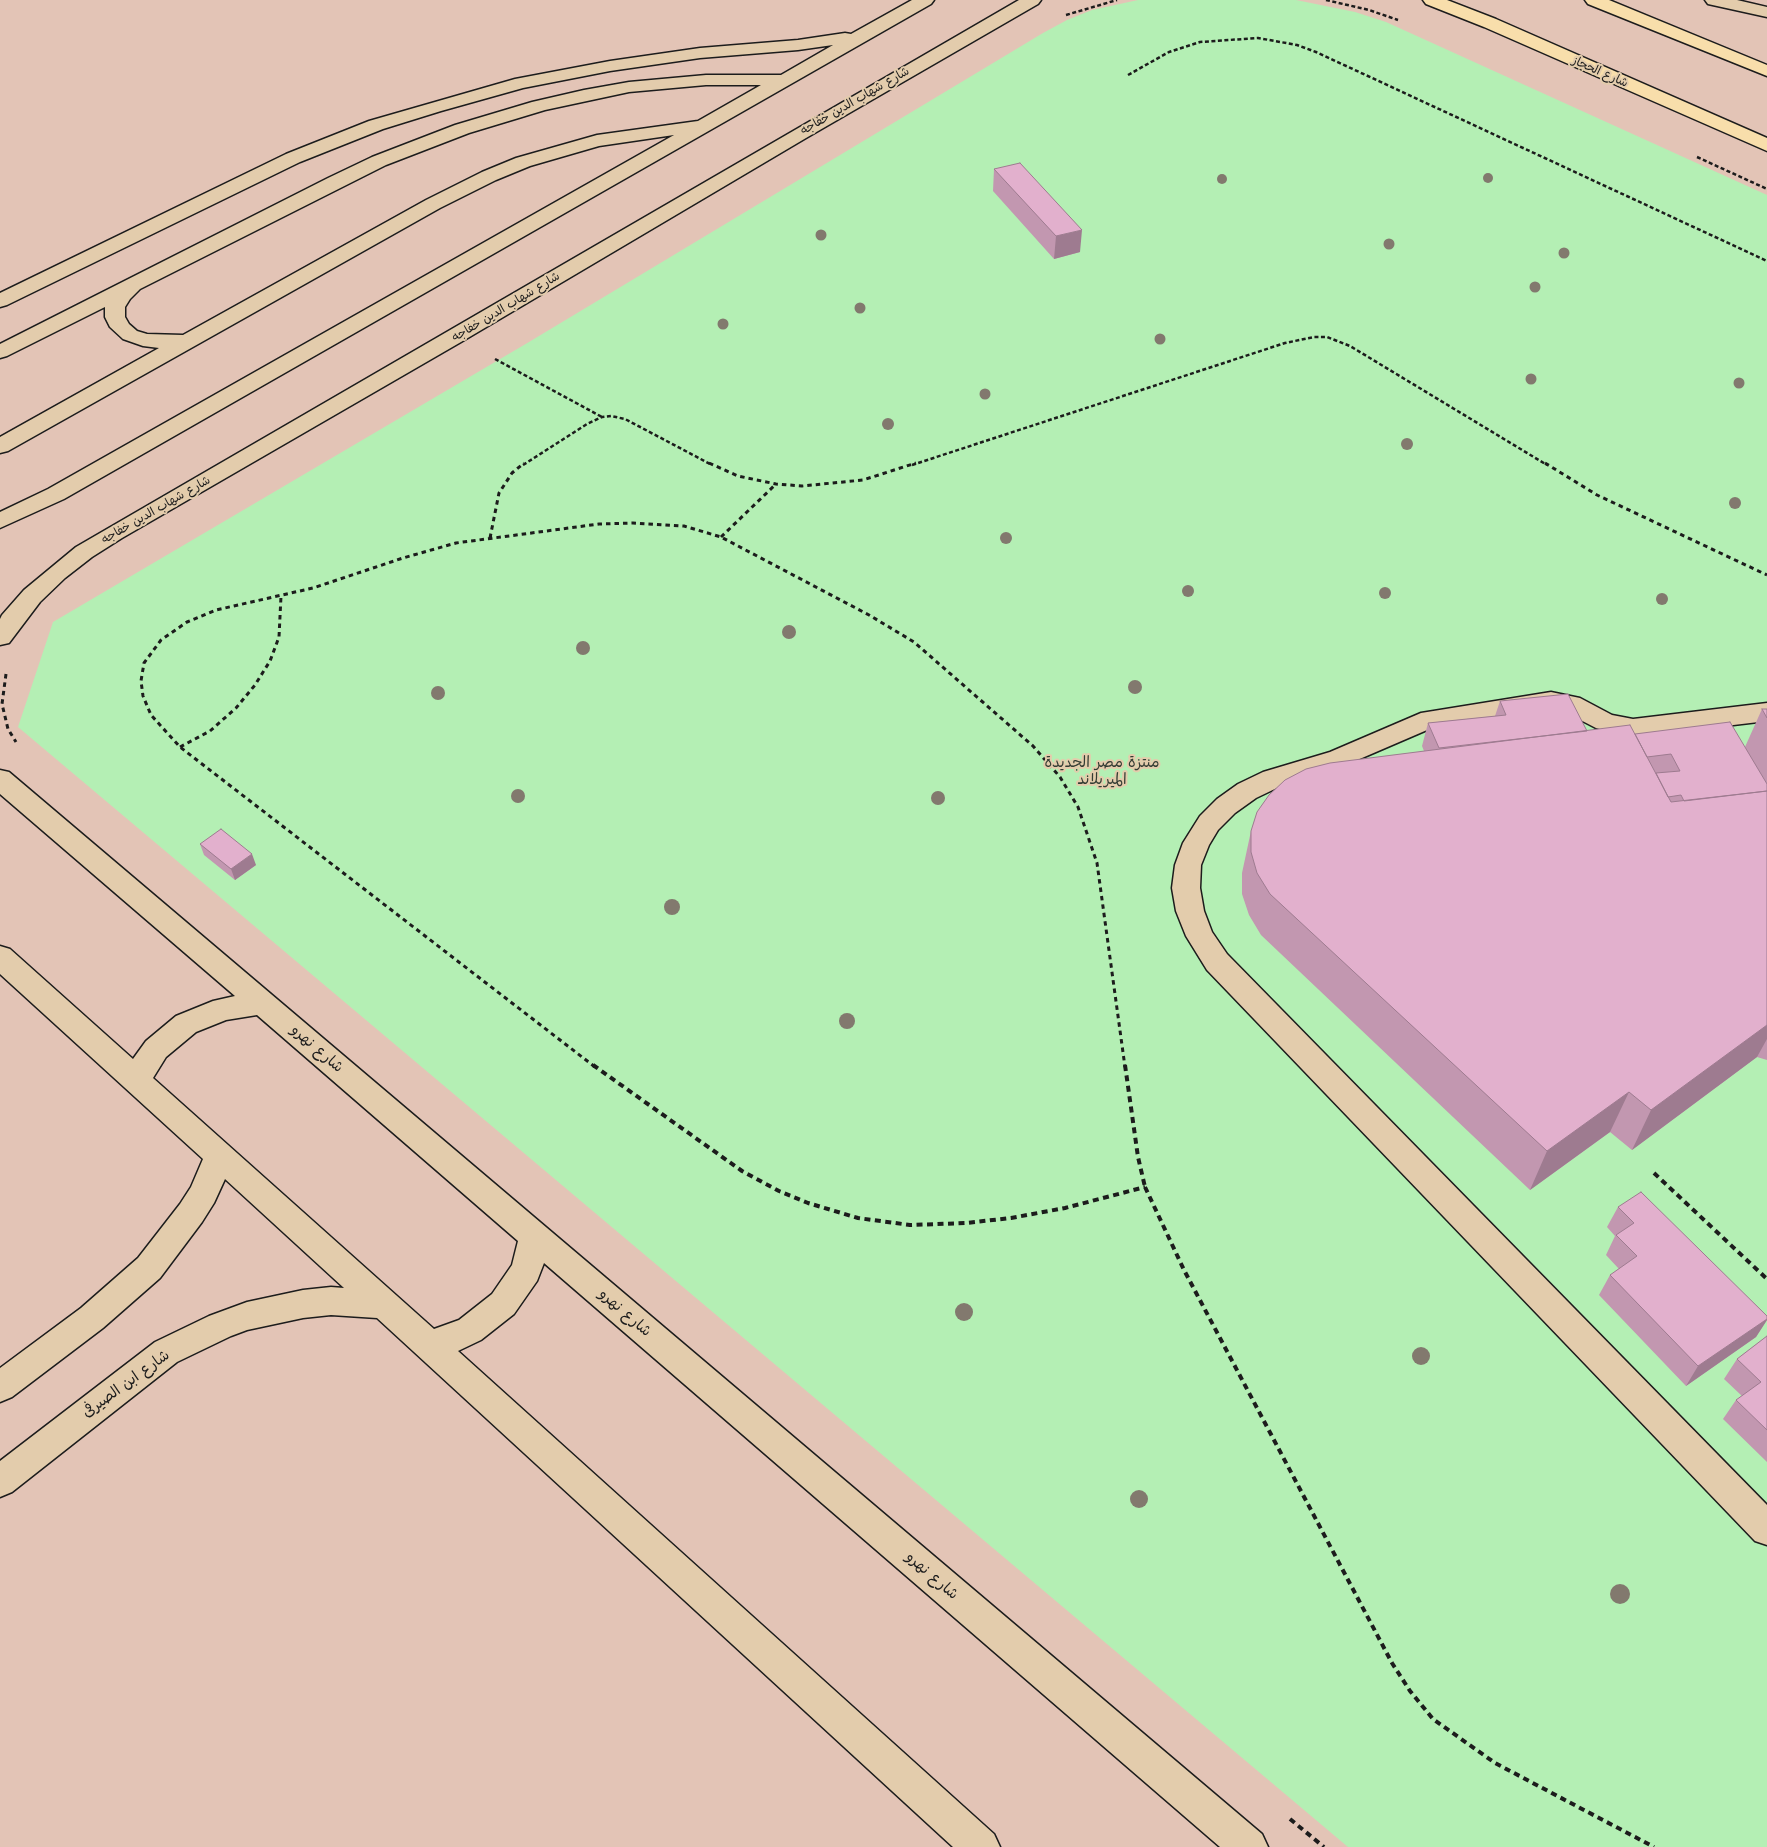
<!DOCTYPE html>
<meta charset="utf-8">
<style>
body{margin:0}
canvas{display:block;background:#e3c4b6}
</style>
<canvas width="1767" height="1847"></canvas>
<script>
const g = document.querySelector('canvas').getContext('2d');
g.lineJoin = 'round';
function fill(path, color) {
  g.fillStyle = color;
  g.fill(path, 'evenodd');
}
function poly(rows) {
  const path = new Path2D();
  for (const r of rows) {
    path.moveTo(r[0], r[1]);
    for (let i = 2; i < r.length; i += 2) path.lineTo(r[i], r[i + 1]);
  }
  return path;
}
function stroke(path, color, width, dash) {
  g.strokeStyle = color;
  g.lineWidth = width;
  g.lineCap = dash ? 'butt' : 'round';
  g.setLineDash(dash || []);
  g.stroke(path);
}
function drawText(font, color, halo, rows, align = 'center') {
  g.font = font + ' "Playpen Sans","Playpen Sans Arabic",sans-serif';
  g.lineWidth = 4;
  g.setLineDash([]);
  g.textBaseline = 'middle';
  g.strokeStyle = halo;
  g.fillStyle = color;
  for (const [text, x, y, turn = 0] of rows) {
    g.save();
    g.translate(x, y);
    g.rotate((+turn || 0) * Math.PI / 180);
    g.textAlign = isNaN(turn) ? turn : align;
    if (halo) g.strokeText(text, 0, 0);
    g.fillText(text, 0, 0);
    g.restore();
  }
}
fill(poly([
 [1138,0,1296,0,1355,12,1386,22,1767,195,1767,1847,1348,1847,18,727,53,622,529,342,1043,33,1067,20,1092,10]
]), '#b4efb4');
const minor = poly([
 [912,0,934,0,931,4,64,499,0,528,0,512,48,489,674,135,599,146,530,166,496,180,440,208,8,451,0,453,0,437,159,348,143,346,123,339,110,327,105,317,105,307,7,356,0,358,0,344,328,178,372,157,455,125,532,102,584,90,629,82,706,75,781,75,833,45,798,50,700,58,610,71,523,88,441,111,383,129,300,162,7,305,0,307,0,293,286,154,369,121,515,79,610,61,700,48,798,40,845,33,851,34,912,0],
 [706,85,761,85,698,121,597,135,516,158,482,172,426,200,183,335,147,334,137,331,129,324,125,317,125,307,130,299,140,289,386,165,469,133,545,110,629,92,706,85],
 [1019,0,1041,0,1038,4,806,138,461,342,122,538,92,557,65,578,40,602,9,643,0,645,0,619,2,615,24,590,76,547,1019,0],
 [1705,0,1737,0,1767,7,1767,17,1708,4,1705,0],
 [1551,692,1580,698,1612,715,1633,719,1767,703,1767,721,1633,737,1596,728,1565,712,1551,710,1434,727,1348,764,1281,786,1256,798,1235,813,1218,830,1209,845,1201,865,1200,888,1204,911,1212,932,1227,954,1767,1505,1767,1545,1755,1541,1207,970,1186,936,1176,911,1172,888,1175,865,1183,843,1200,816,1217,799,1238,784,1263,772,1330,752,1421,713,1551,692],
 [0,770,9,772,1262,1834,1268,1847,1220,1847,544,1263,537,1281,514,1314,481,1340,458,1351,994,1834,1000,1847,953,1847,377,1318,331,1315,303,1318,247,1330,231,1336,177,1362,12,1492,0,1497,0,1461,155,1342,209,1316,247,1302,303,1290,331,1287,344,1288,225,1179,214,1203,202,1222,160,1278,103,1328,12,1397,0,1402,0,1368,81,1308,138,1258,180,1204,191,1187,203,1159,0,974,0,946,10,949,133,1059,146,1041,176,1016,213,1001,235,996,0,794,0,770],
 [257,1015,518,1241,512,1265,492,1294,459,1320,434,1329,153,1078,166,1057,196,1032,226,1020,257,1015]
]);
const major = poly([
 [1423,0,1447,0,1496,19,1767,138,1767,151,1484,27,1426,4,1423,0],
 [1585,0,1609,0,1767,65,1767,76,1588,4,1585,0]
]);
stroke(minor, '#1c1c1c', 3);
stroke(major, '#1c1c1c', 3);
stroke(poly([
 [1326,0,1369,10,1398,20],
 [1066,15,1117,0],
 [1128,75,1169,52,1200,42,1258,38,1297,45,1316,52,1767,261],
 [1697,157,1767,189],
 [495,359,602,417],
 [523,465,587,424,602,417,611,416,625,419,712,465],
 [912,465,1285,343,1314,337,1327,337,1350,346,1547,465]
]), '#1c1c1c', 2.5, [4, 2.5]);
stroke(poly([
 [709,463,738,476,776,484,802,486,863,480,916,463],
 [1545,463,1597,495,1767,575],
 [721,537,776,484],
 [490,538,499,493,512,473,524,463],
 [6,674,2,704,8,729,16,742],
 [180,747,210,731,236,708,255,685,270,661,279,637,281,596],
 [595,1067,180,747,151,715,143,696,141,681,144,663,161,640,187,622,216,610,313,588,403,558,456,543,599,524,633,523,684,526,721,537,869,615,914,642,1033,746,1060,777,1078,807,1097,863,1125,1067]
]), '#1c1c1c', 3, [4.5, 4]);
stroke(poly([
 [593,1065,742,1171,779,1191,808,1203,858,1218,910,1225,966,1223,1011,1218,1065,1208,1145,1187],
 [1125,1065,1138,1157,1145,1187],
 [1654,1173,1767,1279],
 [1145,1187,1184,1270,1392,1663,1410,1691,1433,1719,1495,1763,1654,1847],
 [1290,1819,1324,1847]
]), '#1c1c1c', 4, [6, 4.5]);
fill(minor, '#e3ccac');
fill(major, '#f8deab');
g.fillStyle = '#82796e';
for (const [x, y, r] of [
 [1488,178,5],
 [1222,179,5],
 [821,235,5.5],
 [1389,244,5.5],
 [1564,253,5.5],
 [1535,287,5.5],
 [860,308,5.5],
 [723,324,5.5],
 [1160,339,5.5],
 [1531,379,5.5],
 [1739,383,5.5],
 [985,394,5.5],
 [888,424,6],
 [1407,444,6],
 [1735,503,6],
 [1006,538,6],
 [1188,591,6],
 [1385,593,6],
 [1662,599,6],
 [789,632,7],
 [583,648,7],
 [1135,687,7],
 [438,693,7],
 [518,796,7],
 [938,798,7],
 [672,907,8],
 [847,1021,8],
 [964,1312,9],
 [1421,1356,9],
 [1139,1499,9],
 [1620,1594,10]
]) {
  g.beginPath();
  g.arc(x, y, r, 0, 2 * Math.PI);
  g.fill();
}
fill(poly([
 [994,169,1080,252,1054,259,993,191],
 [1500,701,1587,731,1635,734,1745,747,1762,709,1767,709,1767,1060,1757,1057,1632,1150,1610,1132,1530,1190,1261,935,1249,915,1242,894,1242,873,1251,831,1424,751,1422,746,1428,723,1495,716],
 [200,844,256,865,235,880,204,855],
 [1618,1207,1767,1316,1767,1320,1756,1337,1686,1386,1599,1295,1610,1275,1619,1269,1606,1255,1615,1236,1607,1227],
 [1767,1336,1767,1462,1723,1419,1736,1400,1742,1396,1724,1379,1737,1359]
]), '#c297b0');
fill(poly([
 [1082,230,1080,252,1054,259,1056,236],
 [252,854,256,865,235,880,231,869],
 [1767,1025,1767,1039,1757,1057,1632,1150,1651,1110],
 [1629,1092,1610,1132,1530,1190,1547,1151],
 [1767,1319,1767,1320,1756,1337,1686,1386,1698,1366]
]), '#9e7b90');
const building = poly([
 [1020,163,1082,230,1056,236,994,169,1020,163],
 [1568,694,1587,731,1439,748,1428,723,1506,715,1500,701,1568,694],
 [1762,709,1767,709,1767,718,1762,709],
 [1730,722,1767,784,1767,791,1684,801,1681,795,1668,797,1656,773,1680,771,1671,754,1647,757,1635,734,1730,722],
 [1630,725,1671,802,1767,791,1767,1025,1651,1110,1629,1092,1547,1151,1270,894,1257,873,1251,852,1251,831,1257,812,1269,795,1285,780,1306,769,1330,763,1630,725],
 [221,829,252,854,231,869,200,844,221,829],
 [1641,1192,1767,1316,1767,1319,1698,1366,1610,1275,1637,1256,1616,1235,1634,1223,1618,1207,1641,1192],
 [1767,1336,1767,1430,1736,1400,1761,1382,1737,1359,1767,1336]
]);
fill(building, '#e2b0cd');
stroke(building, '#9e7b90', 1);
drawText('12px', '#1c1c1c', '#e3ccac', [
 ["شارع الحجاز",1600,72,24],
 ["شارع شهاب الدين خفاجه",855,101,-30],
 ["شارع شهاب الدين خفاجه",506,307,-31],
 ["شارع شهاب الدين خفاجه",156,510,-30]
]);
drawText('15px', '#333c33', '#e3ccac', [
 ["منتزة مصر الجديدة",1102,763],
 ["الميريلاند",1102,780]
]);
drawText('15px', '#1c1c1c', '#e3ccac', [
 ["شارع نهرو",317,1049,41],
 ["شارع نهرو",625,1313,41],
 ["شارع ابن الصيرفى",126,1384,-36],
 ["شارع نهرو",932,1576,41]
]);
</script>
